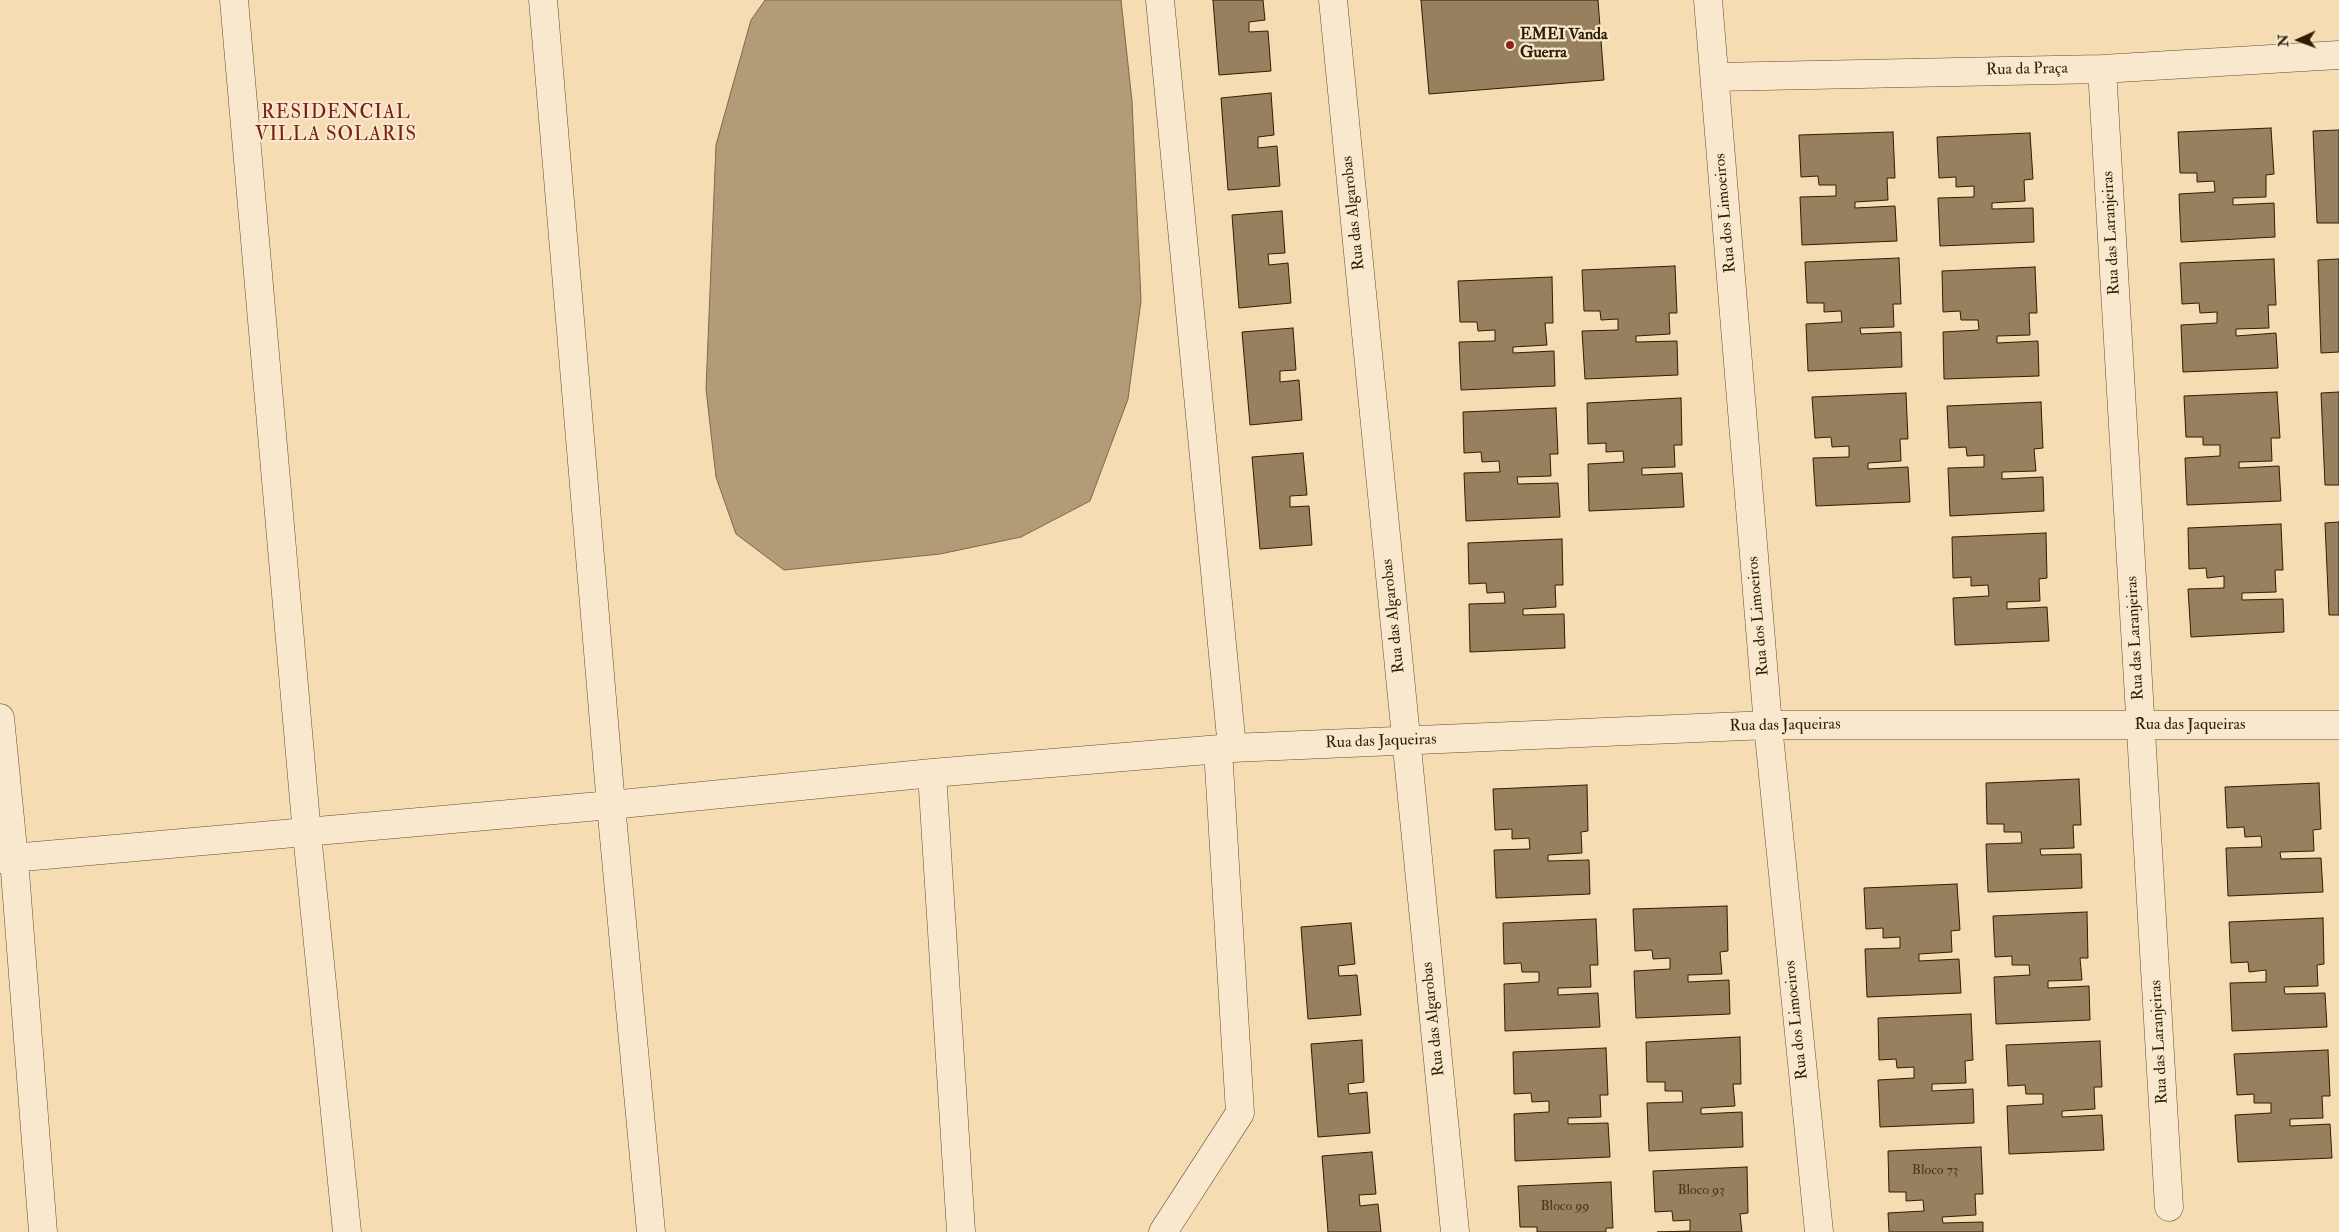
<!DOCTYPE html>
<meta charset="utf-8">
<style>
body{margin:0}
#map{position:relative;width:2339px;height:1232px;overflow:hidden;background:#f6dcb2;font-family:"IM FELL Double Pica",serif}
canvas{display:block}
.north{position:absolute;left:2274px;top:15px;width:50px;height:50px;-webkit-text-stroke:4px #f9e8cd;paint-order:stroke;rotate:268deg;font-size:14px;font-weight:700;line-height:20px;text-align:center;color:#2f1d04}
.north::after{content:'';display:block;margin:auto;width:18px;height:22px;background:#2f1d04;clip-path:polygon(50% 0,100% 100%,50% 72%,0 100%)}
</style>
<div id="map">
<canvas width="2339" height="1232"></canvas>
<div class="north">N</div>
</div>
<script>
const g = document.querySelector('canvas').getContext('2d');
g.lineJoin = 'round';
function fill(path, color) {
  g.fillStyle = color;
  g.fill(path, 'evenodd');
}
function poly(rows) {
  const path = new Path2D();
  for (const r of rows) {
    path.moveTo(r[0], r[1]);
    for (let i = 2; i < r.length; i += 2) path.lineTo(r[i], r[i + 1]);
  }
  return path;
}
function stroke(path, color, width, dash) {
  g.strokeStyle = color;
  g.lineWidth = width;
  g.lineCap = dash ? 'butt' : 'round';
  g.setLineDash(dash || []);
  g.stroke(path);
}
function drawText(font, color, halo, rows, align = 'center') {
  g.font = font + ' "IM FELL Double Pica",serif';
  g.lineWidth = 4.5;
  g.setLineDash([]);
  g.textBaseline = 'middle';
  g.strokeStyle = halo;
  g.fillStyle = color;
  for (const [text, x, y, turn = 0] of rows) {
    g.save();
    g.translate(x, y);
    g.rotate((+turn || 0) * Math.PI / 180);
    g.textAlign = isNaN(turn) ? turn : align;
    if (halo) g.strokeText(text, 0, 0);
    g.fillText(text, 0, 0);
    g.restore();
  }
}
const water = poly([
 [765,0,1121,0,1132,101,1141,301,1128,399,1090,501,1021,537,940,554,784,570,736,534,716,477,706,389,716,145,751,20,765,0]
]);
fill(water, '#b29b77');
stroke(water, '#7e6949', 1);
const building = poly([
 [1213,0,1263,0,1265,20,1249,22,1249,32,1268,31,1271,71,1219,75,1213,0],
 [1421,0,1598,0,1604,80,1429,94,1421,0],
 [1271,93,1274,135,1258,137,1258,148,1277,146,1280,186,1228,190,1221,98,1271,93],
 [2271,128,2274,174,2266,175,2266,197,2233,198,2233,205,2274,203,2275,237,2181,242,2179,194,2215,192,2214,181,2197,182,2197,173,2180,173,2178,132,2271,128],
 [2339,130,2339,223,2317,223,2313,131,2339,130],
 [1893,132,1895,178,1887,178,1888,200,1855,202,1855,208,1895,206,1897,241,1802,245,1800,197,1836,196,1836,185,1819,185,1818,176,1801,177,1799,135,1893,132],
 [2030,133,2033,179,2024,180,2025,201,1992,203,1992,209,2033,208,2034,242,1940,246,1938,198,1974,197,1974,186,1956,187,1956,177,1939,178,1937,137,2030,133],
 [1282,211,1285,253,1268,254,1269,265,1288,263,1291,303,1239,308,1232,215,1282,211],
 [1899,258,1901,304,1893,304,1894,327,1860,328,1861,334,1901,332,1902,367,1808,371,1806,324,1842,322,1841,311,1824,312,1824,303,1807,303,1805,262,1899,258],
 [2274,259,2276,305,2268,305,2269,328,2236,329,2236,336,2276,333,2278,368,2183,372,2181,325,2217,323,2217,312,2200,313,2199,303,2182,304,2180,263,2274,259],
 [2339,259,2339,352,2321,353,2318,260,2339,259],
 [1675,266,1677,313,1669,313,1670,334,1636,336,1636,342,1677,341,1678,375,1585,379,1582,331,1618,330,1618,319,1601,320,1600,311,1584,311,1582,270,1675,266],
 [2035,267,2037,313,2029,313,2030,335,1997,336,1997,343,2038,341,2039,376,1944,379,1943,332,1979,330,1978,320,1961,320,1960,311,1943,312,1942,271,2035,267],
 [1552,277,1553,323,1545,323,1547,345,1513,347,1513,353,1554,351,1555,386,1461,390,1459,342,1495,341,1495,330,1478,331,1477,322,1460,322,1458,281,1552,277],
 [1293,328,1296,370,1280,371,1280,382,1299,380,1302,420,1250,425,1242,332,1293,328],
 [2277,392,2280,438,2271,438,2272,461,2239,462,2239,468,2279,466,2281,501,2187,505,2185,458,2220,456,2220,445,2203,445,2203,437,2186,437,2184,396,2277,392],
 [2339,392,2339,485,2325,485,2321,393,2339,392],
 [1906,393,1908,439,1900,439,1901,461,1868,463,1868,469,1908,467,1910,502,1816,506,1813,458,1849,457,1849,446,1832,447,1831,437,1815,438,1812,397,1906,393],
 [1681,398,1682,445,1674,445,1675,467,1642,468,1642,475,1682,473,1684,507,1589,511,1588,464,1624,462,1623,451,1606,452,1606,443,1588,444,1587,403,1681,398],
 [2041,402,2043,448,2034,449,2036,471,2002,472,2002,479,2043,477,2044,511,1950,516,1948,468,1984,467,1984,455,1967,456,1966,447,1949,448,1947,406,2041,402],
 [1556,408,1558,454,1550,454,1551,476,1517,477,1518,484,1558,483,1560,517,1466,521,1464,473,1500,472,1499,461,1482,462,1481,452,1464,453,1463,412,1556,408],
 [1303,453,1307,495,1290,496,1290,507,1309,506,1312,545,1260,549,1252,457,1303,453],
 [2339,522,2339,615,2329,615,2325,523,2339,522],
 [2281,524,2283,570,2275,570,2276,592,2242,593,2242,600,2283,599,2284,632,2191,637,2188,589,2224,588,2224,576,2207,578,2206,568,2189,569,2188,528,2281,524],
 [2046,533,2047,578,2039,579,2040,601,2007,602,2007,609,2047,607,2049,641,1955,645,1953,598,1989,596,1988,585,1971,586,1971,577,1953,578,1952,537,2046,533],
 [1562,539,1563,585,1555,585,1556,607,1523,609,1523,615,1564,614,1565,648,1470,652,1469,604,1505,603,1504,592,1487,593,1486,583,1469,584,1468,543,1562,539],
 [2079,779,2081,825,2073,825,2074,848,2040,849,2041,855,2081,854,2082,888,1988,892,1986,844,2022,843,2021,832,2004,832,2004,824,1987,824,1986,783,2079,779],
 [2319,783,2321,829,2313,830,2314,851,2280,852,2281,859,2321,858,2323,892,2228,896,2226,848,2262,847,2261,836,2245,837,2244,827,2227,828,2225,787,2319,783],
 [1587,785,1588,831,1581,832,1582,853,1548,855,1548,861,1589,860,1590,894,1496,898,1494,850,1530,849,1529,838,1512,839,1512,829,1495,830,1493,789,1587,785],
 [1957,884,1960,930,1951,931,1952,952,1919,954,1919,961,1959,959,1961,993,1867,997,1865,949,1900,948,1900,937,1883,938,1883,928,1866,929,1864,888,1957,884],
 [1727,906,1728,951,1720,952,1722,974,1688,975,1688,982,1729,980,1730,1014,1636,1018,1634,971,1670,969,1670,958,1653,959,1652,950,1635,951,1633,909,1727,906],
 [2087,912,2088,958,2080,958,2082,980,2048,981,2048,988,2089,986,2090,1020,1996,1024,1994,977,2030,975,2029,965,2012,965,2012,956,1995,957,1993,916,2087,912],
 [2323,918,2324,964,2317,965,2318,986,2284,987,2285,994,2325,993,2327,1027,2232,1031,2230,983,2266,982,2266,970,2249,972,2248,962,2231,963,2229,922,2323,918],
 [1596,919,1598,965,1590,965,1591,987,1558,988,1558,995,1598,993,1600,1027,1505,1031,1504,984,1539,982,1539,972,1522,972,1521,963,1504,964,1503,923,1596,919],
 [1351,923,1355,964,1338,966,1339,976,1357,975,1361,1015,1308,1019,1301,927,1351,923],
 [1971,1014,1973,1060,1965,1061,1966,1083,1932,1084,1932,1091,1973,1089,1974,1123,1880,1127,1878,1080,1914,1078,1914,1067,1897,1068,1896,1059,1879,1060,1878,1018,1971,1014],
 [1740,1037,1741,1084,1733,1084,1735,1106,1701,1108,1701,1114,1742,1112,1743,1147,1649,1151,1647,1103,1683,1102,1682,1091,1665,1091,1665,1082,1647,1082,1646,1042,1740,1037],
 [1362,1040,1364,1082,1348,1084,1349,1094,1367,1092,1370,1133,1318,1137,1311,1044,1362,1040],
 [2100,1041,2102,1087,2094,1087,2095,1109,2062,1111,2062,1117,2102,1115,2104,1150,2009,1154,2007,1106,2043,1104,2043,1094,2026,1094,2025,1085,2008,1086,2006,1045,2100,1041],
 [1606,1048,1608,1095,1600,1095,1601,1117,1568,1118,1568,1124,1608,1123,1610,1157,1515,1161,1514,1114,1549,1112,1549,1101,1532,1102,1531,1093,1514,1094,1513,1052,1606,1048],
 [2328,1050,2330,1096,2322,1096,2323,1118,2290,1119,2290,1126,2330,1124,2332,1158,2238,1162,2235,1115,2271,1113,2271,1103,2254,1103,2254,1094,2237,1095,2234,1054,2328,1050],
 [1981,1147,1983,1194,1975,1194,1976,1215,1942,1217,1943,1223,1983,1222,1983,1232,1889,1232,1888,1213,1924,1211,1923,1200,1906,1201,1906,1192,1889,1192,1888,1151,1981,1147],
 [1372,1152,1376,1194,1359,1195,1360,1206,1378,1204,1381,1232,1328,1232,1322,1156,1372,1152],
 [1747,1167,1748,1213,1740,1214,1742,1232,1657,1232,1690,1231,1690,1220,1673,1221,1672,1211,1655,1212,1653,1171,1747,1167],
 [1611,1182,1613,1228,1606,1228,1606,1232,1537,1232,1537,1227,1520,1227,1518,1186,1611,1182]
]);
fill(building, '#96805e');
stroke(building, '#2f1d04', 1);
const minor = poly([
 [234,0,307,834,347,1232],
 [543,0,611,805,651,1232],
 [1160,0,1232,748],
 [1333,0,1455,1232],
 [1708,0,1768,725,1819,1232],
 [2102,69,2169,1207],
 [1715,77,2102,69,2339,55],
 [0,718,14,859,43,1232],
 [932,773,961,1232],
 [0,859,611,805,932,773,1232,748,1768,725,2339,725],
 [1163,1232,1240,1113,1218,749]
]);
stroke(minor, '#614d30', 29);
stroke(minor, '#f9e8cd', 28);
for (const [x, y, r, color] of [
 [1510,45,5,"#8f2418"]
]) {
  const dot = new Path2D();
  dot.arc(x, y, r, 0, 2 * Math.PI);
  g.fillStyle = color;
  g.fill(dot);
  stroke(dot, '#f9e8cd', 2);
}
drawText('14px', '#49361a', null, [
 ["Bloco 73",1935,1171],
 ["Bloco 93",1701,1191],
 ["Bloco 99",1565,1207]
]);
drawText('bold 16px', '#2f1d04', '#f9e8cd', [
 ["EMEI Vanda",1520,36],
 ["Guerra",1520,54]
], 'left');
drawText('16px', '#2f1d04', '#f9e8cd', [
 ["Rua da Praça",2027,70,-1],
 ["Rua das Algarobas",1354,213,-96],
 ["Rua dos Limoeiros",1726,213,-95],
 ["Rua das Laranjeiras",2112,233,-93],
 ["Rua das Algarobas",1394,616,-96],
 ["Rua dos Limoeiros",1759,616,-95],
 ["Rua das Laranjeiras",2136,638,-93],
 ["Rua das Jaqueiras",1785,726,-1],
 ["Rua das Jaqueiras",2190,726],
 ["Rua das Jaqueiras",1381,742,-2],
 ["Rua das Algarobas",1434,1019,-96],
 ["Rua dos Limoeiros",1797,1020,-96],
 ["Rua das Laranjeiras",2160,1042,-93]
]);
g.letterSpacing = '1px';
drawText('19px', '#7a1f14', '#f9e8cd', [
 ["RESIDENCIAL",336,114],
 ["VILLA SOLARIS",336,136]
]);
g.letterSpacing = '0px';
</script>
